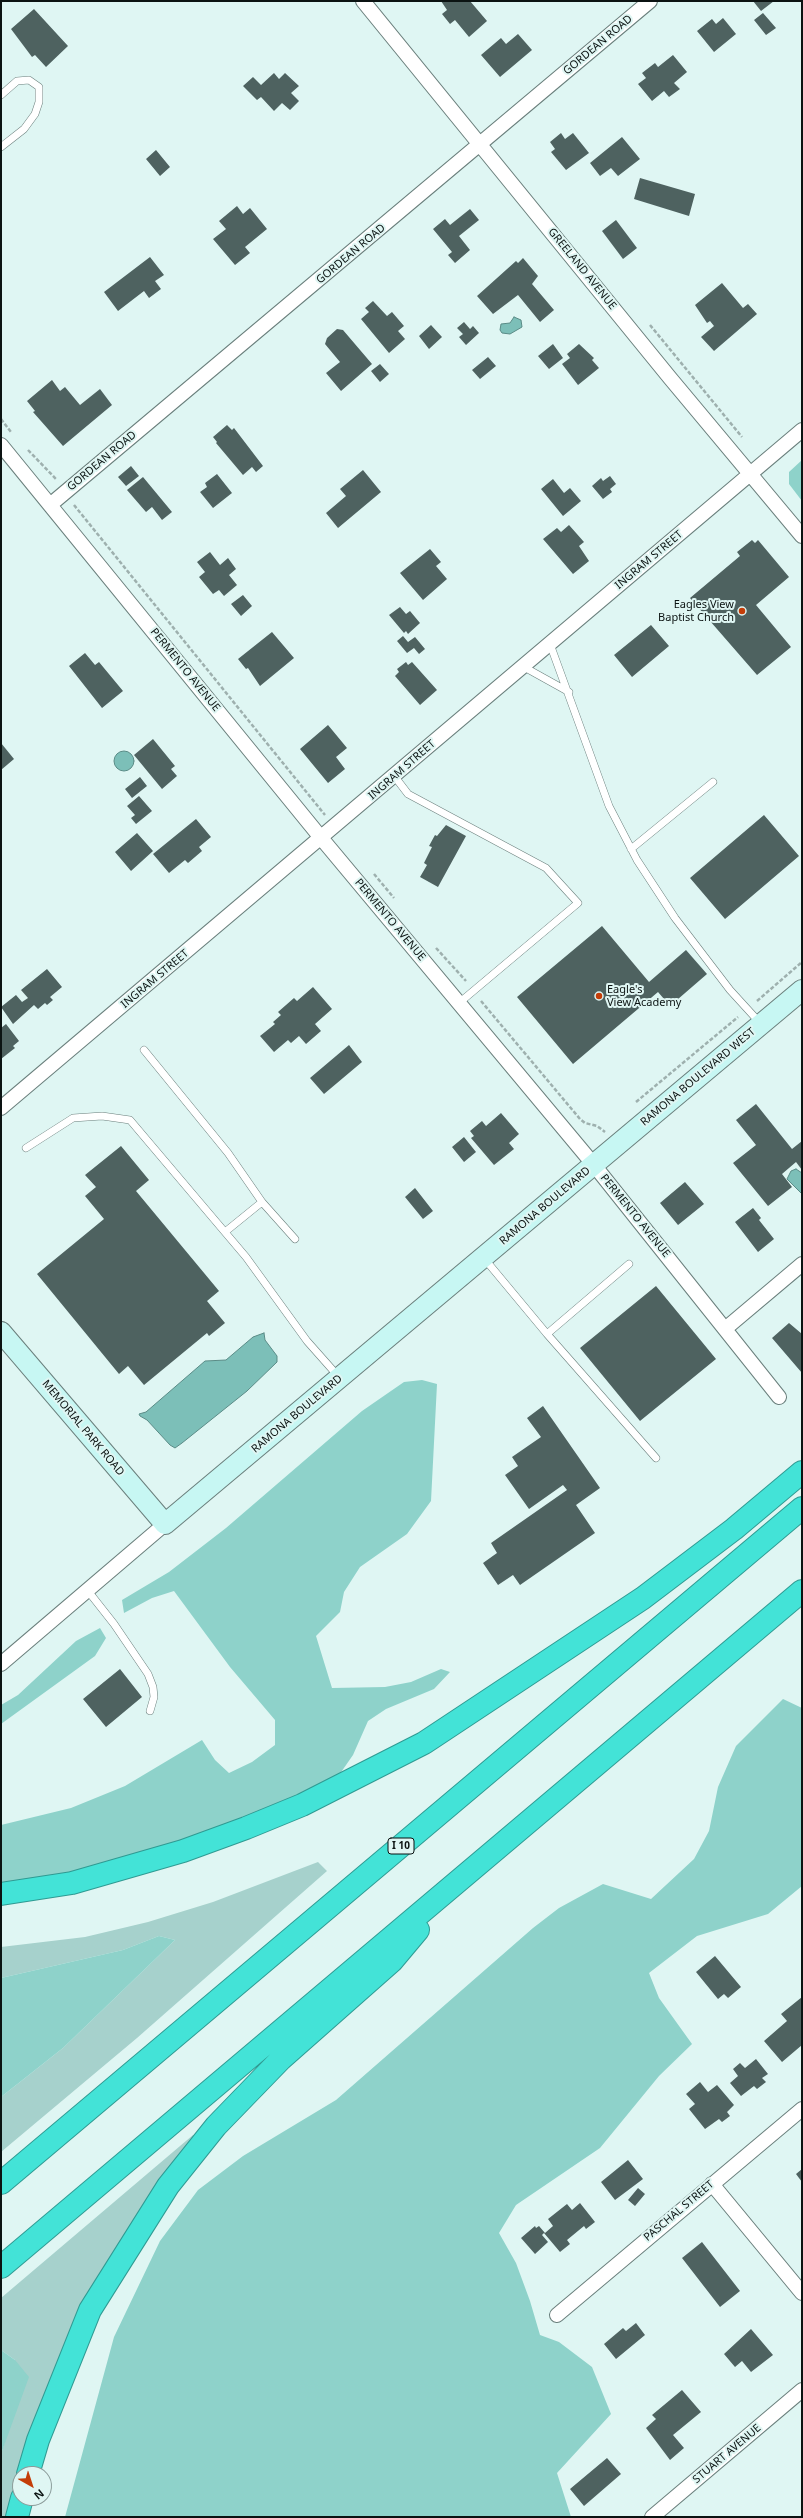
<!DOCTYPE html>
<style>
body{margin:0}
#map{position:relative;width:803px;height:2518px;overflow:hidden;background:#dff6f3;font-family:"Noto Sans",sans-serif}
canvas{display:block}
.frame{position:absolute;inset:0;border:2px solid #0b1312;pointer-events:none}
.north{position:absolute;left:12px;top:2466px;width:40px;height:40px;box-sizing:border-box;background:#dff6f3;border:1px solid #8a9b99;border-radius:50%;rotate:141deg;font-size:11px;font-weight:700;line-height:16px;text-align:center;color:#0b1312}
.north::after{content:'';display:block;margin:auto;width:14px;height:18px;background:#c43d08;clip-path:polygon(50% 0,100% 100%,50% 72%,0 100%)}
</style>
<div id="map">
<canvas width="803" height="2518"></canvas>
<div class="frame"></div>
<div class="north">N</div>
</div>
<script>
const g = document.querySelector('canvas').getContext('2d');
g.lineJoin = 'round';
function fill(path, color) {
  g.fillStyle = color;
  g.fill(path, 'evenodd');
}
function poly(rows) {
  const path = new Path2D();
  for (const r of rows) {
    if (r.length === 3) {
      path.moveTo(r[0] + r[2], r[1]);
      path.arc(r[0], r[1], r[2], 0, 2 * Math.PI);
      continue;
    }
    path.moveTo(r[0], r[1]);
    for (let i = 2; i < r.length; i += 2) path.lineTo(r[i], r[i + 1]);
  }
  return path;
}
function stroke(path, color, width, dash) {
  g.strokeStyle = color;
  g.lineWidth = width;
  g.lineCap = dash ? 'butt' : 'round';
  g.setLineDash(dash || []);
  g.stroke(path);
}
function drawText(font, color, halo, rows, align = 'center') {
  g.font = font + ' "Noto Sans",sans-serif';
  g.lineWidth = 4;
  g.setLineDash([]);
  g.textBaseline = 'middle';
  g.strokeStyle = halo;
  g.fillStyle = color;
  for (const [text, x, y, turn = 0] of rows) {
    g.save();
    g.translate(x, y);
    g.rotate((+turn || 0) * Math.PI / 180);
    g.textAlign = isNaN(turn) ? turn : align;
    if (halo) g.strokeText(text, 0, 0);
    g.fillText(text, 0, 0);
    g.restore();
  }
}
fill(poly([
 [318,1862,327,1871,137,2038,1,2152,1,2097,63,2048,175,1940,159,1936,123,1950,1,1978,1,1947,85,1937,148,1922,213,1902],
 [193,2135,196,2138,149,2204,20,2480,11,2517,1,2517,1,2454,12,2419,15,2360,1,2350,1,2298]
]), '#a6d1cc');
fill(poly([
 [802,460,802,501,789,484,789,472],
 [422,1380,437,1384,431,1501,407,1534,360,1567,344,1592,340,1612,316,1636,332,1688,385,1687,411,1682,441,1669,450,1672,434,1689,386,1709,368,1721,353,1755,337,1778,285,1805,119,1864,1,1889,1,1825,71,1808,125,1786,202,1740,215,1760,229,1773,252,1762,275,1745,275,1720,230,1667,174,1591,152,1598,124,1613,122,1600,169,1572,226,1528,362,1411,404,1382],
 [100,1628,106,1638,95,1656,1,1724,1,1705,18,1695,76,1641],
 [783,1699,802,1708,802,1886,768,1914,697,1936,649,1973,659,1998,692,2044,659,2076,600,2148,516,2205,499,2233,516,2263,530,2301,540,2335,559,2342,592,2367,611,2414,557,2473,571,2517,65,2517,114,2337,160,2241,198,2190,243,2156,336,2100,533,1928,559,1908,603,1884,651,1899,694,1859,709,1831,718,1787,736,1746],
 [159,1936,175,1940,63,2048,1,2097,1,1978,123,1950],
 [1,2350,15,2360,29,2377,1,2454]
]), '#8ed2ca');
const water = poly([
 [514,317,521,320,522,327,510,334,502,333,500,330,501,324,510,323,514,317],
 [124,761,10],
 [796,1169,802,1173,802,1194,787,1179,791,1171,796,1169],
 [264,1333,265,1340,277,1356,277,1362,247,1391,182,1443,175,1448,170,1445,147,1420,140,1416,139,1414,146,1412,205,1361,226,1360,253,1337,264,1333]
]);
fill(water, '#7cbfb8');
stroke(water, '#5a8b86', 1);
fill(poly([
 [441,1,470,1,487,21,469,37,455,20,450,24,442,14,447,10],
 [753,1,774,1,761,11],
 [34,9,68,46,46,67,35,55,32,57,11,29],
 [763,13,776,28,766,35,754,20],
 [723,18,736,34,714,52,697,31,712,19,716,24],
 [518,34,532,50,500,77,481,55,501,38,506,44],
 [673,55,687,72,674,83,680,89,669,97,664,91,652,101,638,84,646,78,642,73,655,63,658,67],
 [274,73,279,79,285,73,299,86,291,93,299,101,290,110,282,103,274,111,261,97,257,100,243,86,253,77,261,85],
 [561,133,565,139,573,133,589,153,566,170,551,152,555,149,550,142],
 [622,137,640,159,618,176,611,168,600,176,590,163],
 [156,150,170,167,160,176,146,159],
 [640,178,695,194,689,216,634,199],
 [237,206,243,214,250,208,267,229,245,247,250,253,235,265,213,239,226,229,219,221],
 [470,209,479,220,459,236,470,250,455,263,448,255,452,252,433,229,445,219,450,225],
 [616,220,637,248,623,259,602,231],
 [150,257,164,275,155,281,161,289,149,298,144,291,118,311,104,292],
 [523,258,538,276,532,284,554,310,540,322,518,295,493,314,477,296,516,261,518,263],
 [722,283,743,308,748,304,757,314,714,351,701,337,714,326,710,321,707,323,695,305],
 [373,301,387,316,392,312,404,326,398,331,405,339,389,353,361,319,369,312,365,308],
 [464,322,470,329,473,326,479,333,466,345,459,337,463,334,457,328],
 [431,325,442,337,429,349,419,336],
 [337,329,343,330,372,364,341,391,326,373,340,362,325,344,327,338],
 [553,344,563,358,549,369,538,356],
 [579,344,594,358,592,360,599,368,578,385,562,364,570,358,567,354],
 [488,357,496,366,480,379,472,370],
 [380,364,389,374,380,382,371,371],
 [52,380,60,391,65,387,80,405,100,389,112,405,63,446,33,412,35,411,27,401],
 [227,425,232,430,234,428,263,466,256,472,252,467,243,475,216,443,217,442,213,437],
 [131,466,139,476,126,486,118,477],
 [363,470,381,492,338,528,326,513,346,496,340,489],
 [217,474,232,493,213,508,200,492,207,487,205,483],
 [610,476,616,484,610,489,612,492,603,499,592,486,601,478,603,481],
 [143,477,172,512,162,520,152,507,146,512,127,490],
 [553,479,564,493,570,488,581,501,563,516,541,489],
 [569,525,584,542,579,546,589,561,573,574,543,539,557,528,561,532],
 [752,540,755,543,758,540,789,577,756,605,791,647,757,675,690,598,740,556,737,552],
 [430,549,441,562,436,566,447,579,423,600,400,573],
 [210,552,220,565,228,558,236,569,229,575,237,585,224,596,219,590,213,594,199,577,205,572,197,562],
 [243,595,252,606,241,616,231,604],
 [400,607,406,614,410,611,420,623,408,634,406,631,404,633,389,615],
 [651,625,669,646,632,677,614,655],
 [272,632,294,658,260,686,248,668,246,669,238,659],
 [403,636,408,642,415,637,425,649,419,654,414,648,407,653,397,641],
 [85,653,95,665,99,662,123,691,102,708,69,666],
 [406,662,408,665,412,662,437,690,420,705,395,676,399,672,397,669],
 [328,725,347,748,336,757,345,769,328,783,300,749],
 [153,739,175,766,171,769,177,776,162,789,134,755],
 [1,743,14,759,1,770],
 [140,777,147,786,132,798,125,789],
 [139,796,152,811,136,824,131,818,135,815,127,806],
 [764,815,799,856,725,919,690,878],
 [196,819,211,837,199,847,202,851,188,863,185,860,169,873,153,854],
 [446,825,466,836,438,887,420,877,427,865,424,863,432,847,429,846,435,835,437,836],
 [137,833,153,851,131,871,115,852],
 [602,926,649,982,686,950,707,974,670,1006,658,992,573,1064,517,997],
 [47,969,62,987,50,997,53,1000,47,1005,45,1003,38,1009,34,1005,13,1024,1,1007,16,995,22,1002,28,998,21,990],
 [313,987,332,1009,315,1024,321,1031,306,1044,299,1036,291,1043,288,1040,274,1052,260,1036,275,1024,273,1022,281,1015,278,1012,294,998,297,1001],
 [6,1024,19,1041,13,1046,15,1048,1,1059,1,1028],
 [349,1045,362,1062,324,1094,310,1078],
 [756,1104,792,1149,802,1141,802,1170,796,1162,782,1174,792,1187,768,1206,733,1163,756,1145,736,1120],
 [501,1113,519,1134,509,1143,514,1149,494,1165,471,1138,474,1136,470,1131,482,1121,486,1126],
 [464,1137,476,1152,464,1162,452,1147],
 [121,1146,149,1180,136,1191,219,1291,207,1301,225,1323,209,1336,207,1333,144,1385,128,1366,119,1374,37,1274,104,1219,85,1196,96,1187,85,1175],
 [685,1182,704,1204,678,1225,660,1203],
 [415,1188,433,1211,423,1219,405,1197],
 [753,1208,761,1218,759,1220,774,1239,758,1252,735,1222],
 [656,1286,716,1359,640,1421,580,1348],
 [789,1323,802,1334,802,1373,772,1338],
 [543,1406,600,1488,576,1505,595,1533,520,1585,513,1575,498,1585,483,1563,497,1553,491,1543,567,1490,563,1485,529,1509,505,1475,518,1466,512,1457,541,1437,527,1418],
 [120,1669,142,1697,106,1727,83,1699],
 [715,1956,741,1987,728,1998,724,1994,718,1999,696,1972],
 [802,1997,802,2045,782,2062,764,2041,787,2021,781,2014],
 [756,2059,768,2074,762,2078,766,2082,757,2089,754,2086,741,2096,730,2083,738,2076,733,2069,740,2063,745,2068],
 [700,2082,708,2092,717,2085,734,2105,727,2112,730,2116,722,2122,719,2119,705,2129,689,2109,695,2104,686,2094],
 [628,2160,643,2179,615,2200,601,2182],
 [802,2169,802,2182,796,2174],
 [638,2188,645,2194,635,2206,628,2200],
 [580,2203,595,2222,586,2229,584,2226,567,2240,570,2244,560,2252,544,2233,542,2235,548,2242,535,2254,521,2238,535,2226,536,2228,539,2226,545,2233,553,2226,548,2219,567,2204,572,2210],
 [702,2242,740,2291,720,2307,682,2258],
 [636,2323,645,2335,616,2359,604,2344,623,2328,626,2331],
 [751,2329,773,2355,751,2372,742,2361,735,2367,724,2354],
 [682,2390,701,2412,673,2435,684,2448,670,2460,646,2428,656,2419,652,2415],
 [607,2458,621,2474,584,2506,570,2489]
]), '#4e6260');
const lane = poly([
 [1,95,17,81,29,80,39,87,39,102,35,114,24,129,1,147],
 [550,644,609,806,637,860,675,918,730,990,761,1024],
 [524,667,569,692],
 [395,777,408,794,546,868,578,903,459,1003],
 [631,849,713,782],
 [144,1050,228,1153,262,1202,225,1232],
 [26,1148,73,1118,102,1116,130,1120,246,1257,307,1341,338,1376],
 [262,1202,295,1239],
 [483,1257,547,1334,629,1264],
 [547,1334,656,1458],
 [88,1591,114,1624,148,1674,153,1687,154,1697,150,1711]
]);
const street = poly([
 [363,1,670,378,802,536],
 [1,445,322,839,594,1165,779,1397],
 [50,505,650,1],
 [1,1108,802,430],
 [725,1329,802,1264],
 [1,1664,165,1524],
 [712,2184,802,2293],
 [557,2315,802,2109],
 [652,2517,802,2390]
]);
const secondary = poly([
 [1,1332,165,1524,802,990]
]);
const highway = poly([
 [1,1894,72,1883,183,1851,246,1828,302,1805,424,1743,643,1598,734,1529,802,1472],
 [1,2183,802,1508],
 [1,2267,802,1591],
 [28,2474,38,2440,90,2310,168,2186,216,2126,281,2059,392,1961,418,1930],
 [17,2517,22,2498]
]);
stroke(lane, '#6a7f7c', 8);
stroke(street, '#6a7f7c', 16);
stroke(secondary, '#6a7f7c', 22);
stroke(highway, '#2f9a92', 24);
stroke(poly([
 [650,325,742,437],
 [1,419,11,432],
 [28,450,56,479],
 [74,505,325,815],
 [374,874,394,898],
 [436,948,466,981],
 [481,1001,580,1119,585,1123,597,1126,605,1132],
 [757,1001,802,962],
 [636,1102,738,1017]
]), '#9eb0ae', 2.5, [4, 2]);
stroke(lane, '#fff', 7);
stroke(street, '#fff', 14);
stroke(secondary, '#c7f7f3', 20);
stroke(highway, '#43e3d7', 22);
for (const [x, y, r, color] of [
 [742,611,4,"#c43d08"],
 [599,996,4,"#c43d08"]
]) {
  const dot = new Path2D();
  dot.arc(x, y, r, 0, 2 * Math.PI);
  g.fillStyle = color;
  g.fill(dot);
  stroke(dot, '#dff6f3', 1.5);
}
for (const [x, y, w] of [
 [401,1846,26]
]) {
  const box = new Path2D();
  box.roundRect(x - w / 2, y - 8, w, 16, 3);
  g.fillStyle = '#dff6f3';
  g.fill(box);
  stroke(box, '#0b1312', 1);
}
drawText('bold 10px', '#0b1312', null, [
 ["I 10",401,1846]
]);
drawText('11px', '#0b1312', '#dff6f3', [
 ["GORDEAN ROAD",598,45,-40],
 ["GORDEAN ROAD",351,254,-40],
 ["GREELAND AVENUE",582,269,51],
 ["GORDEAN ROAD",102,461,-40],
 ["INGRAM STREET",649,560,-40],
 ["PERMENTO AVENUE",185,670,51],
 ["INGRAM STREET",402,770,-41],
 ["PERMENTO AVENUE",390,920,50],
 ["INGRAM STREET",155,979,-40],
 ["RAMONA BOULEVARD WEST",698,1077,-40],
 ["RAMONA BOULEVARD",545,1206,-40],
 ["PERMENTO AVENUE",635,1216,51],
 ["RAMONA BOULEVARD",297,1414,-40],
 ["MEMORIAL PARK ROAD",83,1428,50],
 ["PASCHAL STREET",679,2211,-40],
 ["STUART AVENUE",727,2454,-40]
]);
drawText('11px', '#0b1312', '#dff6f3', [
 ["Eagles View",734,605],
 ["Baptist Church",734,618],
 ["Eagle's",607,990,"left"],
 ["View Academy",607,1003,"left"]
], 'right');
</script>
